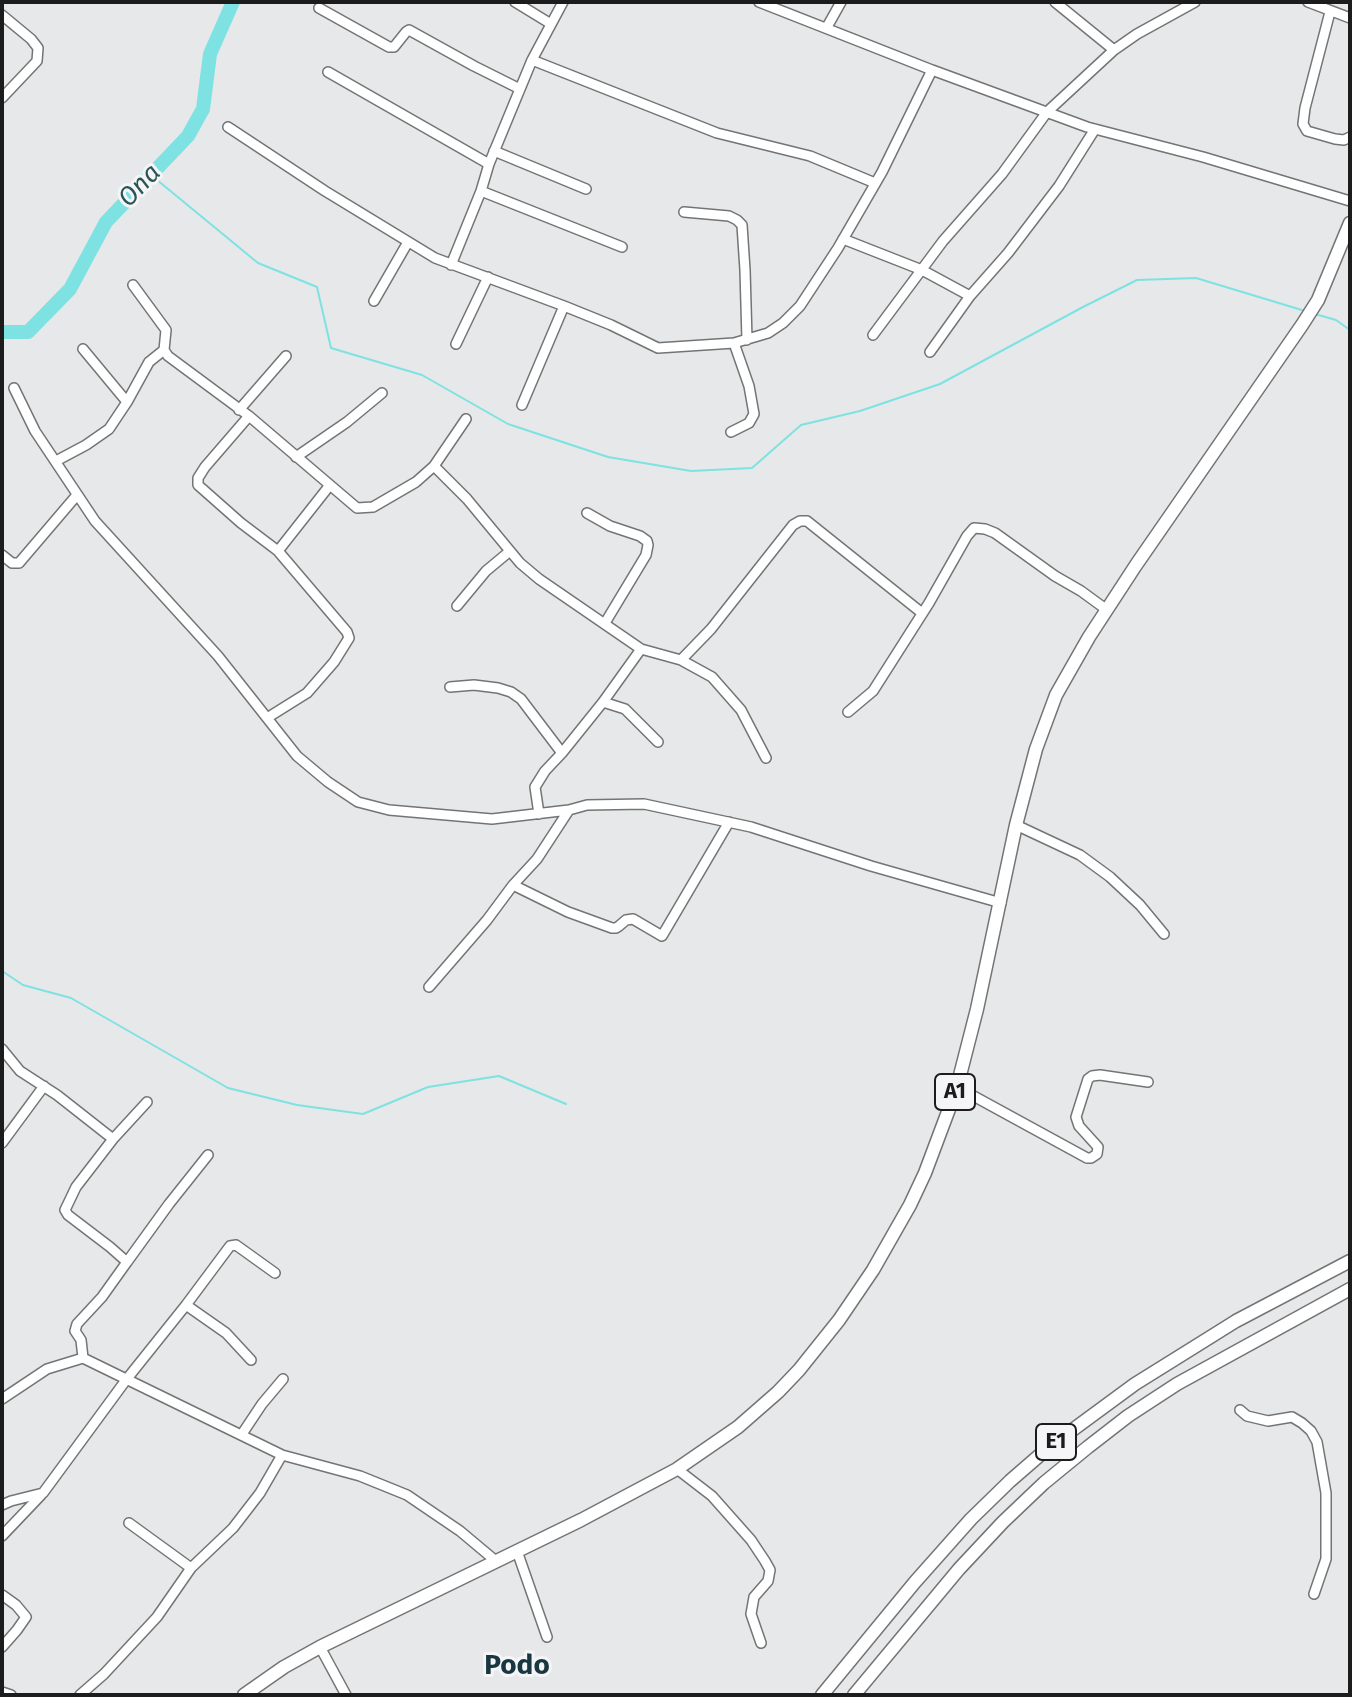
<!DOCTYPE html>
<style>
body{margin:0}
#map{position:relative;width:1352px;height:1697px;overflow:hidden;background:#e7e8e9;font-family:"Fira Sans",sans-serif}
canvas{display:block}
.frame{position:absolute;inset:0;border:4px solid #1c1c1c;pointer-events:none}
</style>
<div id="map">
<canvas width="1352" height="1697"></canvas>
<div class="frame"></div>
</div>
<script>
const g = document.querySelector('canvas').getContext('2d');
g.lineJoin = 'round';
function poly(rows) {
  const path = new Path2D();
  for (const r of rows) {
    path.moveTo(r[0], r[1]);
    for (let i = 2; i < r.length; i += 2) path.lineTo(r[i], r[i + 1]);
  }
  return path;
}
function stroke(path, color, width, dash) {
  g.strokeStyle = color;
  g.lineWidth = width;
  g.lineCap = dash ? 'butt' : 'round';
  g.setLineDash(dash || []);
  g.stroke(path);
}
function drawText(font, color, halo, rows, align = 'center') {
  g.font = font + ' "Fira Sans",sans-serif';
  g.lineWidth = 6;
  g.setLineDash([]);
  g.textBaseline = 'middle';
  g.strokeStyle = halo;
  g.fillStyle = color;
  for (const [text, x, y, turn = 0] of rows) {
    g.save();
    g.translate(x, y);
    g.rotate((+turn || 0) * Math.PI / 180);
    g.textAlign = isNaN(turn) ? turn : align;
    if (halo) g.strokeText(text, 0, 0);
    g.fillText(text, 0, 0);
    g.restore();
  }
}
stroke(poly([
 [151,175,258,263,317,287,331,348,422,375,508,424,608,457,691,471,752,468,801,425,860,411,940,384,1083,307,1137,280,1196,278,1305,311],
 [1315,314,1336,320,1350,330],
 [2,971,23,985,71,998,228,1088,297,1105,363,1114,428,1087,499,1076,566,1104]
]), '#7ee2e2', 2);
stroke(poly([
 [2,332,28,332,70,289,106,222,188,136,203,109,210,54,233,2]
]), '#7ee2e2', 14);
const minor = poly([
 [515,2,551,24],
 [759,2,932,70,1087,127,1203,157,1350,201],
 [1055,2,1114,50],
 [1308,2,1350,18],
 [319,8,389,47,394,47,406,32,409,30,474,66,520,89],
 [1330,12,1305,108,1303,124,1307,131,1335,139,1344,140,1350,137],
 [2,15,31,39,38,48,37,61,2,98],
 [827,27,841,2],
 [532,60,717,133,810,156,875,183],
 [328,72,489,164],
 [228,127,325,191,435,258,564,306,611,325,658,348,734,343,768,333,783,323,800,306,838,248,882,172,932,70],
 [494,151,586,189],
 [481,191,622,247],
 [684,212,729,216,737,220,742,225,745,270,747,340],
 [843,239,922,270,970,296],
 [451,265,481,191,489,164,532,60,563,2],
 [133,285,166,330,164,350,168,356,249,416,357,508,373,507,416,482,434,466,467,499,520,563,539,579,641,649,603,702,562,753,545,771,535,787,539,814],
 [374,301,408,242],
 [873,335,943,241,1002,174,1047,112,1114,50,1137,34,1195,2],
 [456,344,488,277],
 [83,349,127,402],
 [930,352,970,296,1008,253,1059,186,1095,129],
 [14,388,35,431,95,521,218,656,297,756,328,782,358,802,389,810,492,819,569,810,587,805,644,804,751,827,871,866,1001,903],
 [522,405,564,306],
 [239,410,286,356],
 [249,416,205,467,198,478,198,485,241,523,278,551,347,632,349,638,334,662,307,693,267,718],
 [731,432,749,423,754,414,749,386,734,343],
 [296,457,347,422,382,393],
 [56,461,86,445,109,429,127,402,149,362,164,350],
 [434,466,466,419],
 [587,513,610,526,640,536,647,541,648,545,646,555,605,623],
 [278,551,330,485],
 [2,555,12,563,19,563,77,495],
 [457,606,486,571,510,551],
 [641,649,681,660,712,677,741,710,766,758],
 [681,660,711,629,793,525,800,521,807,521,922,613],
 [450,687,474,685,498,688,511,692,521,699,562,753],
 [603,702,625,709,658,742],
 [848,712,873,691,929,603,967,536,974,528,985,529,995,533,1055,576,1081,591,1107,610],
 [1016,825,1080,855,1110,877,1140,905,1164,934],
 [513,885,568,912,612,928,616,928,619,926,626,920,633,919,662,936,729,822],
 [429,987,487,920,513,885,537,859,569,810],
 [2,1049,20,1071,57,1095,113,1139],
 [957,1087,1087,1158,1091,1158,1097,1154,1098,1147,1079,1126,1076,1117,1088,1079,1092,1076,1100,1075,1148,1082],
 [2,1143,44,1086],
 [127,1262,169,1204,208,1155],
 [186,1305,226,1333,251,1360],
 [83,1358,81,1340,75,1331,77,1324,102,1297,127,1262,110,1247,68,1215,65,1210,76,1187,113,1139,147,1102],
 [2,1399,47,1369,83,1358,282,1455,360,1476,407,1495,460,1531,497,1562],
 [1240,1410,1247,1416,1268,1421,1292,1417,1302,1423,1311,1431,1317,1442,1326,1493,1326,1559,1314,1594],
 [242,1434,262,1404,283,1379],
 [677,1469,712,1496,751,1540,765,1561,770,1570,768,1581,754,1597,751,1614,761,1643],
 [2,1505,11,1501,43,1493,126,1380,186,1305,230,1246,236,1245,275,1273],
 [129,1523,191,1568],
 [2,1536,41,1495],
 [517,1551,547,1637],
 [2,1595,16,1605,26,1617,17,1630,2,1647],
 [320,1647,346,1695],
 [2,1692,11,1695],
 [80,1695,104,1674,157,1617,191,1568,233,1528,260,1493,282,1455]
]);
const highway = poly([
 [244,1695,284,1667,320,1647,581,1520,677,1469,738,1427,778,1392,799,1370,839,1320,873,1270,910,1205,925,1173,949,1109,957,1087,977,1009,1016,825,1036,749,1056,695,1089,637,1136,565,1302,325,1318,300,1350,223],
 [822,1695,915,1582,971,1519,1010,1481,1048,1448,1135,1384,1196,1346,1236,1321,1350,1261],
 [854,1695,959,1569,1003,1522,1044,1483,1088,1447,1128,1416,1177,1384,1350,1289]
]);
stroke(minor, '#737475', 12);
stroke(highway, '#737475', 15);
stroke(minor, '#fff', 9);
stroke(highway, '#fff', 12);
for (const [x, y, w] of [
 [955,1092,40],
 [1056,1442,40]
]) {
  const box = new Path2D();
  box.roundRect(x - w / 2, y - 18, w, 36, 6);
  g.fillStyle = '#f5f5f7';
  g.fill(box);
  stroke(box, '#1c1c1c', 2);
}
drawText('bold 22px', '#1c1c1c', null, [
 ["A1",955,1092],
 ["E1",1056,1442]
]);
drawText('italic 26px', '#285555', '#f5f5f7', [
 ["Ona",140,186,-46]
]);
drawText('bold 28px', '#183740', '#f5f5f7', [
 ["Podo",517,1666]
]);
</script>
